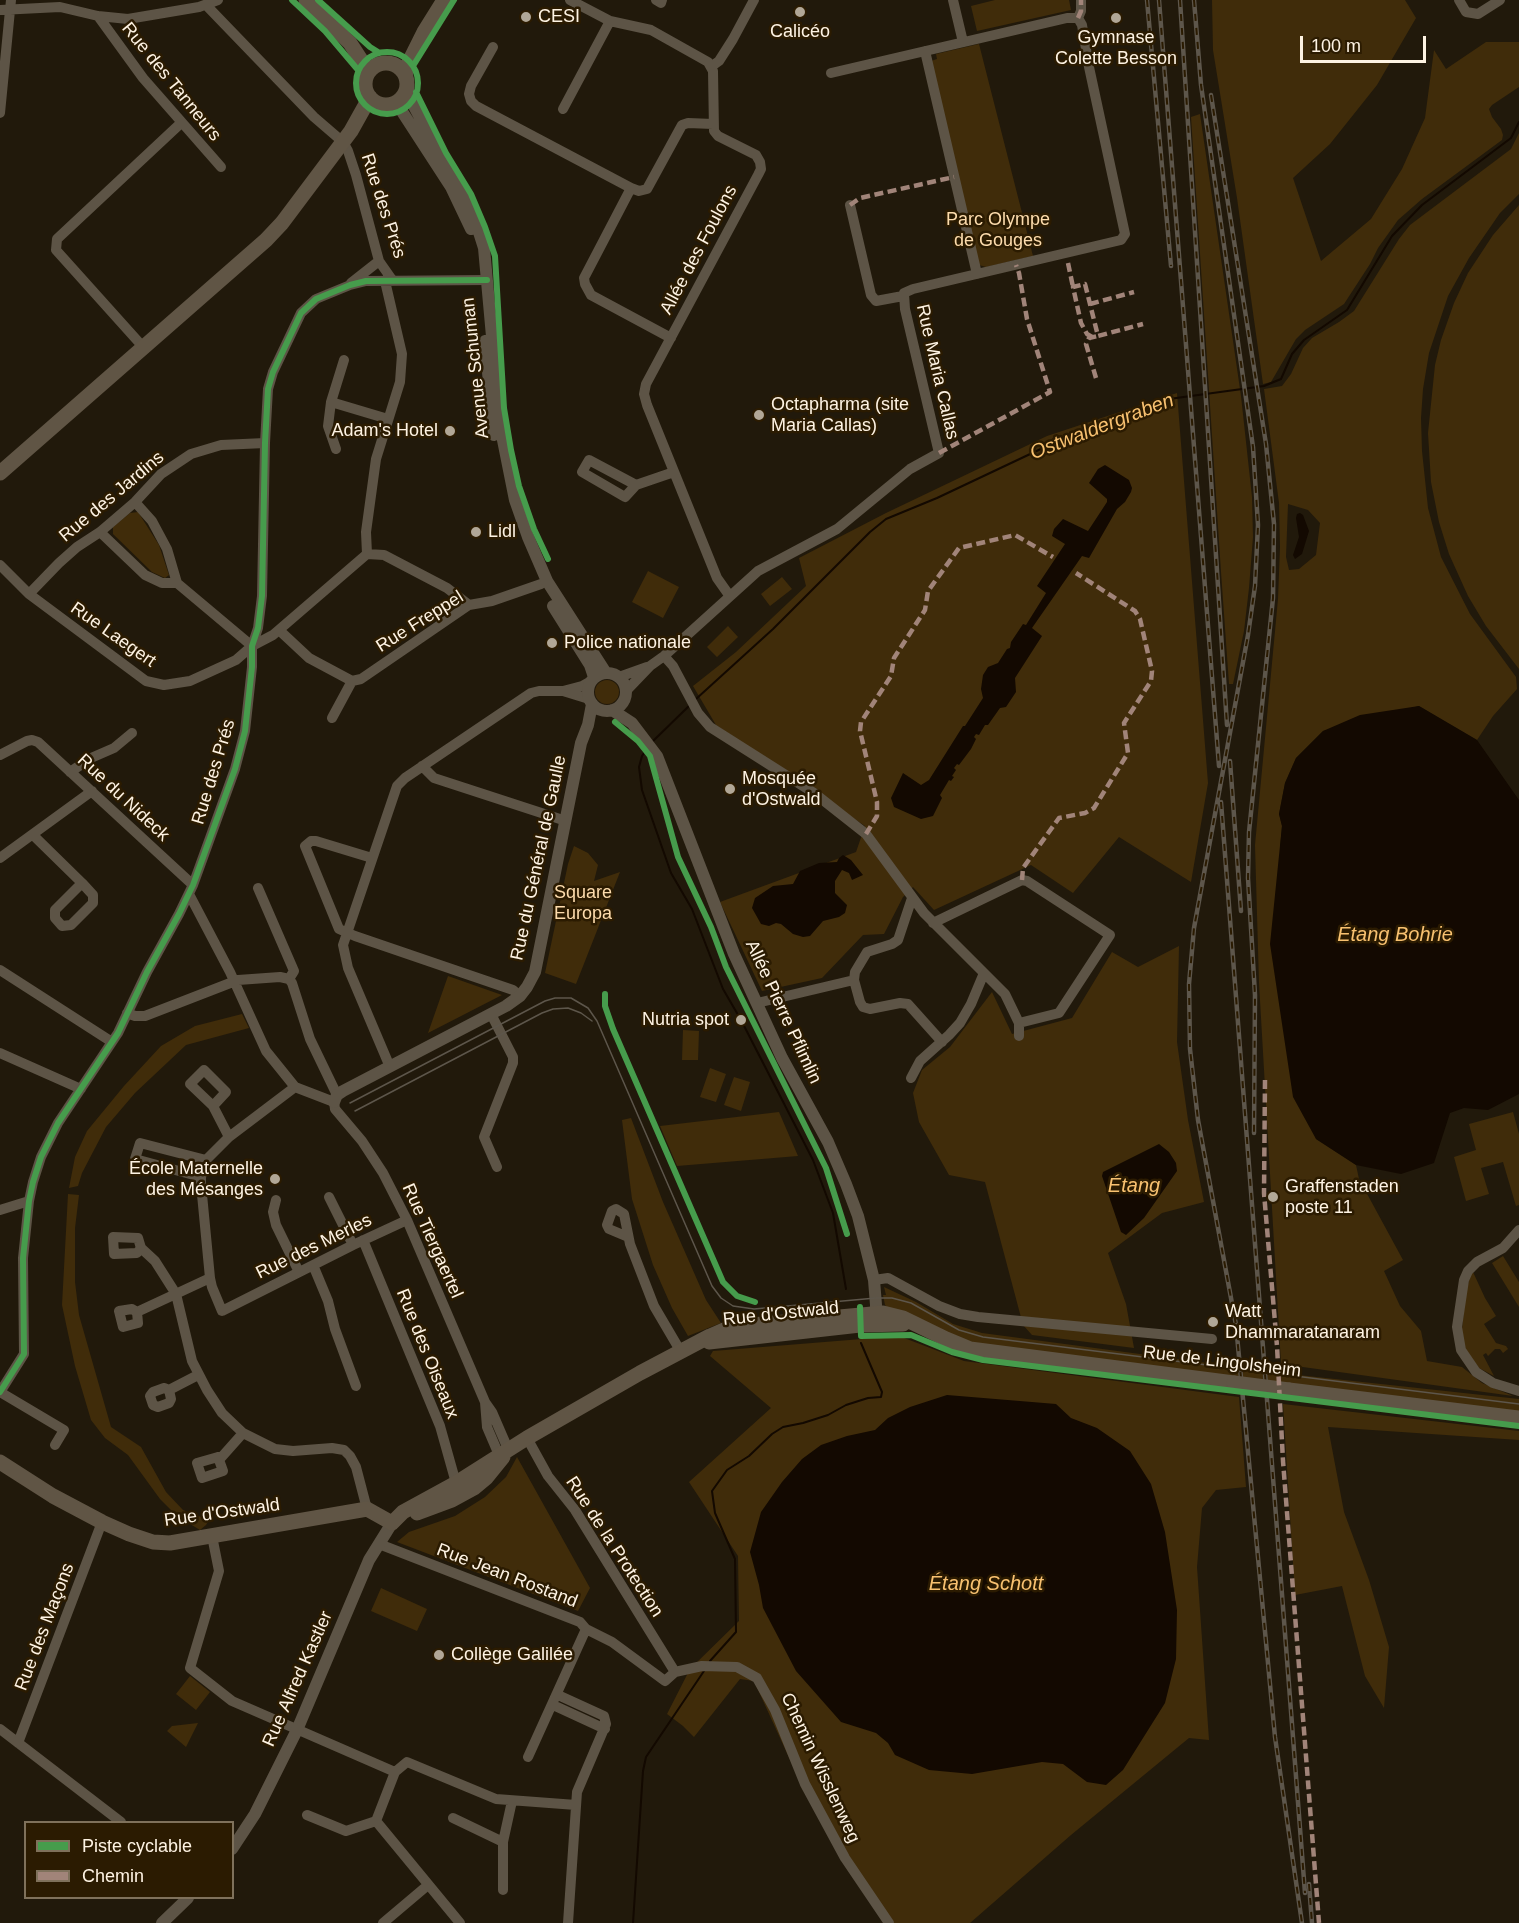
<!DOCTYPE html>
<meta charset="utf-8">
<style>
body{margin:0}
#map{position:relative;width:1519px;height:1923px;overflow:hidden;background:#21190b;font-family:Arial,sans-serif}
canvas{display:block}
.legend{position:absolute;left:24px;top:1821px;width:210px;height:78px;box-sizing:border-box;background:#2b1b01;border:2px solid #7f715b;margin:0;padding:8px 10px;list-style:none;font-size:18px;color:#fef3e3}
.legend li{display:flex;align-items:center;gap:12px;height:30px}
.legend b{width:30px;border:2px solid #7f715b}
.scale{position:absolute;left:1300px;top:36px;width:126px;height:27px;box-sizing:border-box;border:3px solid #fef3e3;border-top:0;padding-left:8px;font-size:18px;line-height:21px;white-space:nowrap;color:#fef3e3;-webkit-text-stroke:4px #2b1b01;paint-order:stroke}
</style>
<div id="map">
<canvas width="1519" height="1923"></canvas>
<ul class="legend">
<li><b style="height:8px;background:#469c4c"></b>Piste cyclable</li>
<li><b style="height:8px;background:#a18479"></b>Chemin</li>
</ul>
<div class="scale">100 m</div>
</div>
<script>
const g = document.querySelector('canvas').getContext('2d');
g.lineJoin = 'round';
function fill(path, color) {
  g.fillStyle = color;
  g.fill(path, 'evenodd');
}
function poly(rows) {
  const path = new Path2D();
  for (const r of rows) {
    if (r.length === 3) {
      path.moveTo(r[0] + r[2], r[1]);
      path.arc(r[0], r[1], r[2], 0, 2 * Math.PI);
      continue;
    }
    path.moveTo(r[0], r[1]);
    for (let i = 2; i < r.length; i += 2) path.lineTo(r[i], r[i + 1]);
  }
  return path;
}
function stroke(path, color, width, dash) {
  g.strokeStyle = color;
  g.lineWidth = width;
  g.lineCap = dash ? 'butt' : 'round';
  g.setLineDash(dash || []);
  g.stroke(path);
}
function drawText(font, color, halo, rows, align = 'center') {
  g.font = font + ' Arial,sans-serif';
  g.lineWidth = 5;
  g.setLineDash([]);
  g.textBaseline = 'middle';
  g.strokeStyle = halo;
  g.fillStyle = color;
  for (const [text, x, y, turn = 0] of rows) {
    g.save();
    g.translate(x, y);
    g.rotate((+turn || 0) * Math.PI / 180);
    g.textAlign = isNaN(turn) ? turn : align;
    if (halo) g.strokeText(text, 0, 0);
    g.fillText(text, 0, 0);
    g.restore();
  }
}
fill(poly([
 [995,0,1069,0,1071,10,977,31,971,6],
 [1212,0,1405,0,1416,18,1377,85,1330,144,1293,178,1321,261,1371,219,1402,169,1425,118,1434,50,1446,69,1486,42,1519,42,1519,87,1492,105,1489,109,1492,117,1501,129,1503,135,1502,140,1422,199,1398,220,1378,248,1370,264,1344,304,1305,330,1296,339,1271,382,1263,384,1237,198,1213,50],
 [979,44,1033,256,986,267,979,265,931,61,937,59,936,54],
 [1200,114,1241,396,1252,497,1253,537,1249,588,1244,631,1233,684,1229,684,1221,572,1191,117],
 [1519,133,1519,194,1500,213,1469,258,1448,296,1429,353,1423,389,1421,418,1422,451,1428,508,1441,557,1470,614,1516,677,1517,689,1493,716,1477,740,1419,706,1323,731,1296,758,1285,783,1279,814,1282,826,1280,848,1316,1139,1356,1165,1359,1179,1403,1260,1384,1271,1400,1306,1421,1331,1427,1361,1462,1367,1482,1383,1513,1396,1281,1364,1259,983,1255,845,1278,599,1280,547,1279,503,1264,389,1282,386,1291,374,1303,348,1312,338,1339,322,1354,311,1399,239,1410,225,1511,149],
 [1288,504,1308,510,1320,523,1316,555,1299,569,1289,570,1286,557],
 [1519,205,1519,669,1486,626,1468,596,1449,554,1439,522,1431,482,1428,433,1435,365,1441,340,1454,303,1468,273,1493,235],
 [1177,393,1208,783,1191,882,1119,837,1073,893,1031,865,934,910,913,887,903,897,884,934,863,935,822,978,762,991,720,902,856,852,865,826,716,725,693,686,736,652,806,586,799,558,886,513,1047,436],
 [138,512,159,545,169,575,165,578,152,572,113,534,113,527,130,513],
 [648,571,679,587,663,618,632,602],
 [782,577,792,589,770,606,761,594],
 [728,626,738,637,717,657,707,647],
 [607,692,12],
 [574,846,588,853,598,865,594,881,620,872,576,984,545,973,568,864],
 [1179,946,1177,1042,1188,1120,1204,1202,1162,1213,1108,1253,1126,1304,1134,1348,1032,1335,1023,1325,985,1182,949,1175,919,1122,913,1093,922,1070,950,1047,992,992,1012,1034,1072,1018,1112,952,1138,967],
 [448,976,502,995,428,1033],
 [242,1014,249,1028,186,1045,135,1093,106,1127,82,1173,78,1186,69,1188,75,1157,87,1131,124,1086,161,1046,195,1026],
 [683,1030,699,1031,698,1060,682,1060],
 [710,1068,726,1074,716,1102,700,1097],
 [734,1077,750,1082,741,1111,724,1105],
 [779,1112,798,1156,677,1166,660,1126],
 [1513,1112,1519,1134,1519,1205,1516,1206,1503,1162,1481,1168,1489,1194,1466,1201,1454,1157,1476,1150,1469,1124],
 [631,1118,663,1202,706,1300,721,1323,688,1336,672,1308,653,1265,632,1199,622,1120],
 [68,1194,79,1195,75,1228,75,1282,79,1315,111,1427,141,1447,166,1492,183,1510,209,1520,206,1525,200,1530,177,1516,160,1499,128,1455,105,1438,91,1420,75,1366,62,1305],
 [1503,1256,1519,1282,1519,1307,1492,1263],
 [1473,1272,1485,1298,1496,1316,1484,1324,1496,1343,1506,1346,1508,1349,1503,1353,1500,1349,1495,1349,1488,1356,1486,1353,1483,1355,1494,1376,1479,1368,1467,1352,1461,1338,1466,1292,1471,1273],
 [884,1287,916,1302,953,1324,982,1333,1298,1375,1519,1399,1519,1414,976,1345,888,1308,885,1305,883,1295,886,1295],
 [899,1336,964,1361,1239,1397,1246,1487,1216,1490,1202,1508,1197,1567,1209,1740,1189,1738,1071,1835,970,1923,884,1923,802,1786,754,1681,740,1679,694,1737,683,1726,667,1714,690,1669,739,1621,738,1556,689,1482,771,1408,710,1356,713,1351],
 [1283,1404,1519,1431,1519,1440,1328,1427,1344,1512,1369,1580,1389,1647,1384,1708,1365,1676,1342,1586,1295,1595],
 [517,1457,590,1588,578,1611,397,1542,409,1532,455,1516,485,1497,506,1477],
 [381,1588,427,1609,417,1631,371,1611],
 [190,1676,210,1692,196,1710,176,1694],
 [198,1723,186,1747,167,1731,172,1726]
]), '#402c0a');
fill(poly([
 [1105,465,1129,480,1132,488,1131,492,1125,502,1117,509,1089,558,1082,556,1032,628,1042,636,1015,678,1016,692,1006,707,1000,708,988,725,985,725,979,735,976,734,974,737,976,739,971,749,959,765,957,764,954,768,956,770,952,776,954,777,951,781,949,780,940,795,942,798,933,816,921,819,894,807,891,798,903,773,921,785,929,780,963,726,965,726,983,698,981,689,983,675,988,667,998,663,1007,649,1010,648,1011,642,1023,624,1026,625,1046,593,1037,586,1065,544,1052,536,1054,529,1063,519,1088,531,1107,502,1107,499,1089,483,1098,469],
 [1300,513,1303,515,1309,531,1302,554,1295,559,1293,555,1299,537,1296,518,1297,514],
 [1419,706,1477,740,1519,800,1519,1094,1488,1110,1464,1108,1450,1113,1434,1163,1401,1174,1356,1165,1316,1139,1293,1097,1270,944,1282,826,1279,814,1285,783,1296,758,1323,731,1360,715],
 [843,855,851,860,863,875,852,880,849,873,842,870,835,881,835,893,847,905,845,913,839,917,823,921,810,936,803,937,793,934,781,924,776,923,769,926,761,924,752,908,755,898,773,886,793,884,800,871,819,863,837,862,839,858],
 [1159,1144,1169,1152,1176,1163,1177,1171,1144,1218,1126,1235,1121,1232,1102,1176,1103,1172],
 [947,1395,1056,1404,1071,1418,1097,1428,1130,1451,1151,1484,1165,1532,1177,1610,1176,1659,1165,1703,1123,1770,1106,1785,1087,1782,1063,1764,1042,1762,972,1774,929,1770,895,1755,888,1743,876,1733,841,1722,796,1671,763,1608,759,1585,750,1552,761,1512,782,1482,802,1459,821,1445,847,1436,875,1430,888,1418,910,1407]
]), '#130901');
stroke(poly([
 [696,699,773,629,870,532,886,519,937,498,1045,447,1169,399,1264,386,1281,379,1292,354,1304,340,1347,310,1392,236,1422,205,1511,138,1519,122],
 [651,743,690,705],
 [646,750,642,756,639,767,642,790,671,873,692,909,723,989,741,1020,813,1160,833,1213,846,1289],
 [710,1661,736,1632,735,1559,715,1513,712,1491,727,1470,749,1456,772,1434,783,1427,803,1423,828,1415,846,1405,868,1398,881,1397,882,1392,861,1343],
 [633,1923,643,1771,646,1757,704,1671]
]), '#130901', 2);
stroke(poly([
 [570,0,610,21,651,30,708,62,713,71,714,131,718,136,756,155,760,162,761,169,758,175,646,384,644,394,647,405,717,578,729,595],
 [656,0,661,3,662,0],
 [953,0,963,42],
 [1459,0,1466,12,1478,14,1500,0],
 [206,5,314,117,343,142,348,151,356,175,379,261,393,281],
 [0,10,60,7,98,16,128,19,199,7,218,0],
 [98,16,143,78,221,167],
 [1078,18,1081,11,1081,0],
 [493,47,471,86,469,94,471,101,476,106,631,188],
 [925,51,977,274],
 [712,66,719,61,733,39,754,0],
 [563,109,610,21],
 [0,113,11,0],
 [850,205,871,295,876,301,903,296],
 [351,283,379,261],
 [671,338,591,295,585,284,584,278,631,188,639,191,647,189,682,125,688,123,713,124],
 [144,348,56,250,57,239,181,123],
 [331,402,388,419],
 [336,449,328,426,331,402,344,360],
 [636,485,589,460,582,472,625,497,636,485,674,472],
 [135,502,152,521,167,549,177,583,252,646],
 [100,532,145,575,162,583,177,583],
 [367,554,384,555,447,588,469,605],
 [0,565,29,594,146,681,164,685,190,681,236,660,252,646,273,635,367,554,366,532,376,459,400,382,402,354,385,281],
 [29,594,59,563,77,547,100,532,135,502,161,474,191,454,221,445,265,443],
 [279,630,309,658,352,681,361,679,469,605,492,601,541,584],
 [664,656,673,666,698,713,710,727,814,793,866,834,924,913,1005,994,1019,1023,1019,1036],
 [619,677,647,667],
 [563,691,582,686,591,681],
 [626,691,650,666,664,656,758,571,837,529,910,469,939,453,905,309,904,293,913,289,1121,240,1125,234,1089,67,1082,25,1078,18,1067,18,831,73],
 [332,718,352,681],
 [0,755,27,741,32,740,38,742,193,885],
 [422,766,434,778,566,821],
 [70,772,91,758,114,748,132,733],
 [33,835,82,883,93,895,93,903,71,925,62,926,55,918,55,910,82,883],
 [0,858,92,791],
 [372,858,316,841,311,841,305,846,339,929,355,936,513,990,520,996],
 [258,888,294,971,289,979],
 [189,894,230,972,266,1051,295,1087,334,1102,335,1109,362,1141,383,1173,407,1220,485,1402,492,1412,508,1449],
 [912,898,898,940,892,944,867,952,855,972,854,980,860,1002,863,1007,870,1009,900,1003,908,1004,942,1042],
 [933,923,1022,880,1027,881,1110,935,1059,1013,1019,1023],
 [0,970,112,1042],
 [757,1003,854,980],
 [127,1013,135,1016,145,1016,238,980,280,977,289,979,292,983,310,1039,337,1095],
 [491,1014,513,1057,513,1063,484,1137,497,1167],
 [0,1053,81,1089],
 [390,1067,348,968,343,945,397,786,405,778,531,693,539,691,563,691,589,699],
 [204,1070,226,1092,213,1106,190,1084,204,1070],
 [911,1078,920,1061,949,1035,960,1023,971,1004,984,973],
 [213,1106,229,1137],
 [201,1177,135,1159,140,1143,206,1160],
 [329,1197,353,1245],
 [276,1200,273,1212,276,1225,299,1272],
 [0,1210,29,1201],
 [1519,1230,1503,1248,1477,1262,1468,1271,1464,1280,1457,1327,1461,1350,1476,1372,1493,1383,1519,1391],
 [628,1237,609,1229,607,1225,612,1211,616,1209,624,1214,630,1244,654,1306,681,1352],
 [363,1240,440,1426,456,1483],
 [141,1248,137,1253,114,1254,113,1237,138,1238,141,1248,155,1261,176,1294,192,1361,207,1390,222,1413,243,1433,275,1449,293,1451,332,1448,344,1450,350,1456,356,1467,367,1509],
 [313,1265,328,1301,335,1329,356,1386],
 [210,1278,212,1287,222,1311,353,1245,407,1220],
 [874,1280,888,1278,939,1306,960,1314,978,1317,1212,1339],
 [132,1309,137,1312,138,1323,123,1327,119,1311,132,1309],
 [137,1312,210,1278,201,1184,201,1177,206,1160,229,1137,295,1087],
 [164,1388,169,1390,171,1399,169,1403,158,1407,153,1405,150,1396,153,1392,164,1388],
 [169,1390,198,1375],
 [0,1392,24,1354,23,1258,29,1201,33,1182,41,1157,58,1123,118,1033,147,972,179,914,193,885,235,769,245,731,252,667,252,646,258,628,262,596,265,443,268,389,273,372,301,313,316,299,350,285,366,281,487,280],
 [0,1392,64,1430,55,1445],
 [485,1402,487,1427,499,1455],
 [527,1438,548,1476,575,1510,675,1672],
 [218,1457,223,1471,202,1478,197,1463,218,1457],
 [219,1460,243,1433],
 [212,1536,219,1571,190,1668,232,1701,395,1772,407,1762,496,1799,576,1805],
 [379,1544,580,1622,586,1629,612,1642,665,1681,675,1672,702,1666,737,1667,757,1678,775,1710,805,1784,845,1858,889,1923],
 [558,1695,604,1716,606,1724,577,1792,568,1923],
 [553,1705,605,1729],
 [0,1729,121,1822],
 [18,1743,102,1522],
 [528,1757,586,1629],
 [395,1772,376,1821,460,1923],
 [307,1815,346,1831,376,1821],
 [453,1818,503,1842],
 [503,1890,503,1842,512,1801],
 [383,1923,428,1885]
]), '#5d5446', 10);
stroke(poly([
 [406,91,434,144,471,207,484,248,500,425,515,500,528,537,547,581,606,673],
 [391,104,401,110,451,187,471,229],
 [485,341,494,435],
 [553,606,590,665,594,677],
 [607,692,19],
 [612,710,632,723,657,756,734,954,782,1058,828,1142,846,1184,858,1216,874,1280,876,1305,875,1322],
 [334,1102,337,1095,343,1091,506,1006,520,996,527,987,535,972,581,743,588,725,592,704],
 [232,1849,255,1814,297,1730,369,1560,392,1523],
 [162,1923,188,1898]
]), '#5d5446', 12);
stroke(poly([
 [306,0,350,43,363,63,367,74],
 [386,84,21],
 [405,75,409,62,424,32,444,0],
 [0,473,266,240,282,223,351,131,370,97],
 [709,1342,860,1325,903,1324],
 [1289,1390,1519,1418],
 [0,1462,53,1496,102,1522,129,1534,153,1542,170,1543,367,1509,392,1523],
 [417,1513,452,1500,474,1488,486,1478,503,1457],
 [392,1523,403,1512,456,1483,527,1438,640,1373,710,1336,726,1329,741,1326,883,1313,903,1318,946,1339,970,1349,1234,1383]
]), '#605545', 15);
stroke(poly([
 [350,1103,545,1001,555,998,571,998,588,1008,597,1021,712,1286,721,1298,733,1306,754,1309,876,1298,892,1298,911,1303,959,1330,983,1337,1519,1404],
 [355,1111,542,1013,553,1009,568,1008,581,1013,592,1021]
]), '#5d564b', 1.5);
const rail = poly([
 [1147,0,1171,266],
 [1159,0,1219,766],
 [1180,0,1227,725],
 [1194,0,1201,85,1253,447,1258,525,1255,586,1248,635,1194,928,1189,984,1190,1049,1198,1120,1236,1325,1275,1737,1302,1923],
 [1211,95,1266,444,1274,524,1273,598,1249,832,1248,878,1255,995,1254,1133],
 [1230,761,1241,911],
 [1221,802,1305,1893],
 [1309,1884,1312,1923]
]);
stroke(rail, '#5d564b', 4.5);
stroke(rail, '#2b1b01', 2, [7]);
stroke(poly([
 [1234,1383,1289,1390]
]), '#605545', 15);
stroke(poly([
 [1078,18,1081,11,1081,0],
 [850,205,860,198,954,177],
 [1068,263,1073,287],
 [1090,304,1134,292],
 [1092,337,1087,334,1081,323,1073,287,1085,284,1098,336,1143,324],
 [1096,378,1086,344,1089,338,1098,336],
 [939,453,1050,392,1027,319,1019,273,1016,265],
 [866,834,877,816,877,802,860,731,861,722,891,676,894,658,925,610,928,591,959,548,1015,535,1053,557],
 [1022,880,1023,868,1059,818,1085,813,1094,808,1128,753,1124,723,1151,681,1152,671,1140,619,1135,611,1076,573],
 [1265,1080,1264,1193,1277,1346,1283,1461,1319,1923]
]), '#a18479', 4.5, [9, 4.5]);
stroke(poly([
 [292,0,325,31,358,70],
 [318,0,370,47,378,52],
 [387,83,31],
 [413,66,454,0],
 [416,92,446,153,471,194,485,227,495,256,504,408,511,450,519,486,534,529,548,559],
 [615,722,638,741,650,756,678,857,711,927,726,967,826,1168,847,1234],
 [605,994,605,1006,613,1029,723,1282,737,1296,755,1302],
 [860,1307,861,1336,911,1335,952,1352,983,1360,1519,1426],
 [0,1392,24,1354,23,1258,29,1201,33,1182,41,1157,58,1123,118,1033,147,972,179,914,193,885,235,769,245,731,252,667,252,646,258,628,262,596,265,443,268,389,273,372,301,313,316,299,350,285,366,281,487,280]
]), '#469c4c', 6);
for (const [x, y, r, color] of [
 [800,12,6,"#b1a797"],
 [526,17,6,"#b1a797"],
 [1116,18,6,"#b1a797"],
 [759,415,6,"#b1a797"],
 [450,431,6,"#b1a797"],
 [476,532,6,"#b1a797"],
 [552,643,6,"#b1a797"],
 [730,789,6,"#b1a797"],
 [741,1020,6,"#b1a797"],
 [275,1179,6,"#b1a797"],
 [1273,1197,6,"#b1a797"],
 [1213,1322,6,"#b1a797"],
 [439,1655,6,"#b1a797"]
]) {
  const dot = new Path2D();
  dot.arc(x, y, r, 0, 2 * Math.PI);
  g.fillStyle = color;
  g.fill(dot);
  stroke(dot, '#2b1b01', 2);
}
drawText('18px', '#fef3e3', '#2b1b01', [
 ["CESI",538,17],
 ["Calicéo",800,32,"center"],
 ["Gymnase",1116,38,"center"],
 ["Colette Besson",1116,59,"center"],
 ["Octapharma (site",771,405],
 ["Maria Callas)",771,426],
 ["Adam's Hotel",438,431,"right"],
 ["Lidl",488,532],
 ["Police nationale",564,643],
 ["Mosquée",742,779],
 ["d'Ostwald",742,800],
 ["Nutria spot",729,1020,"right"],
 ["École Maternelle",263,1169,"right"],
 ["des Mésanges",263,1190,"right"],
 ["Graffenstaden",1285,1187],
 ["poste 11",1285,1208],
 ["Watt",1225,1312],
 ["Dhammaratanaram",1225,1333],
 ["Collège Galilée",451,1655]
], 'left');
drawText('18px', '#fef3e3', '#2b1b01', [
 ["Rue des Tanneurs",171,82,51],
 ["Rue des Prés",383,206,72],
 ["Allée des Foulons",699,250,-62],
 ["Avenue Schuman",476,368,-96],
 ["Rue Maria Callas",937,372,77],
 ["Rue des Jardins",112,497,-40],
 ["Rue Freppel",420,622,-32],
 ["Rue Laegert",113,635,35],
 ["Rue des Prés",214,772,-73],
 ["Rue du Nideck",123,798,43],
 ["Rue du Général de Gaulle",539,858,-78],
 ["Allée Pierre Pflimlin",783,1012,65],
 ["Rue Tiergaertel",432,1241,66],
 ["Rue des Merles",314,1247,-26],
 ["Rue d'Ostwald",781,1314,-6],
 ["Rue des Oiseaux",427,1354,68],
 ["Rue de Lingolsheim",1222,1362,7],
 ["Rue d'Ostwald",222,1513,-8],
 ["Rue de la Protection",614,1547,57],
 ["Rue Jean Rostand",507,1576,21],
 ["Rue des Maçons",45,1627,-69],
 ["Rue Alfred Kastler",298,1679,-66],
 ["Chemin Wisslenweg",820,1768,65]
]);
drawText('18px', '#fddcad', '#2b1b01', [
 ["Parc Olympe",998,220],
 ["de Gouges",998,241],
 ["Square",583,893],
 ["Europa",583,914]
]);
drawText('italic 20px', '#f8c170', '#2b1b01', [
 ["Ostwaldergraben",1102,427,-21],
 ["Étang Bohrie",1395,935],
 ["Étang",1134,1186],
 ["Étang Schott",986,1584]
]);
</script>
